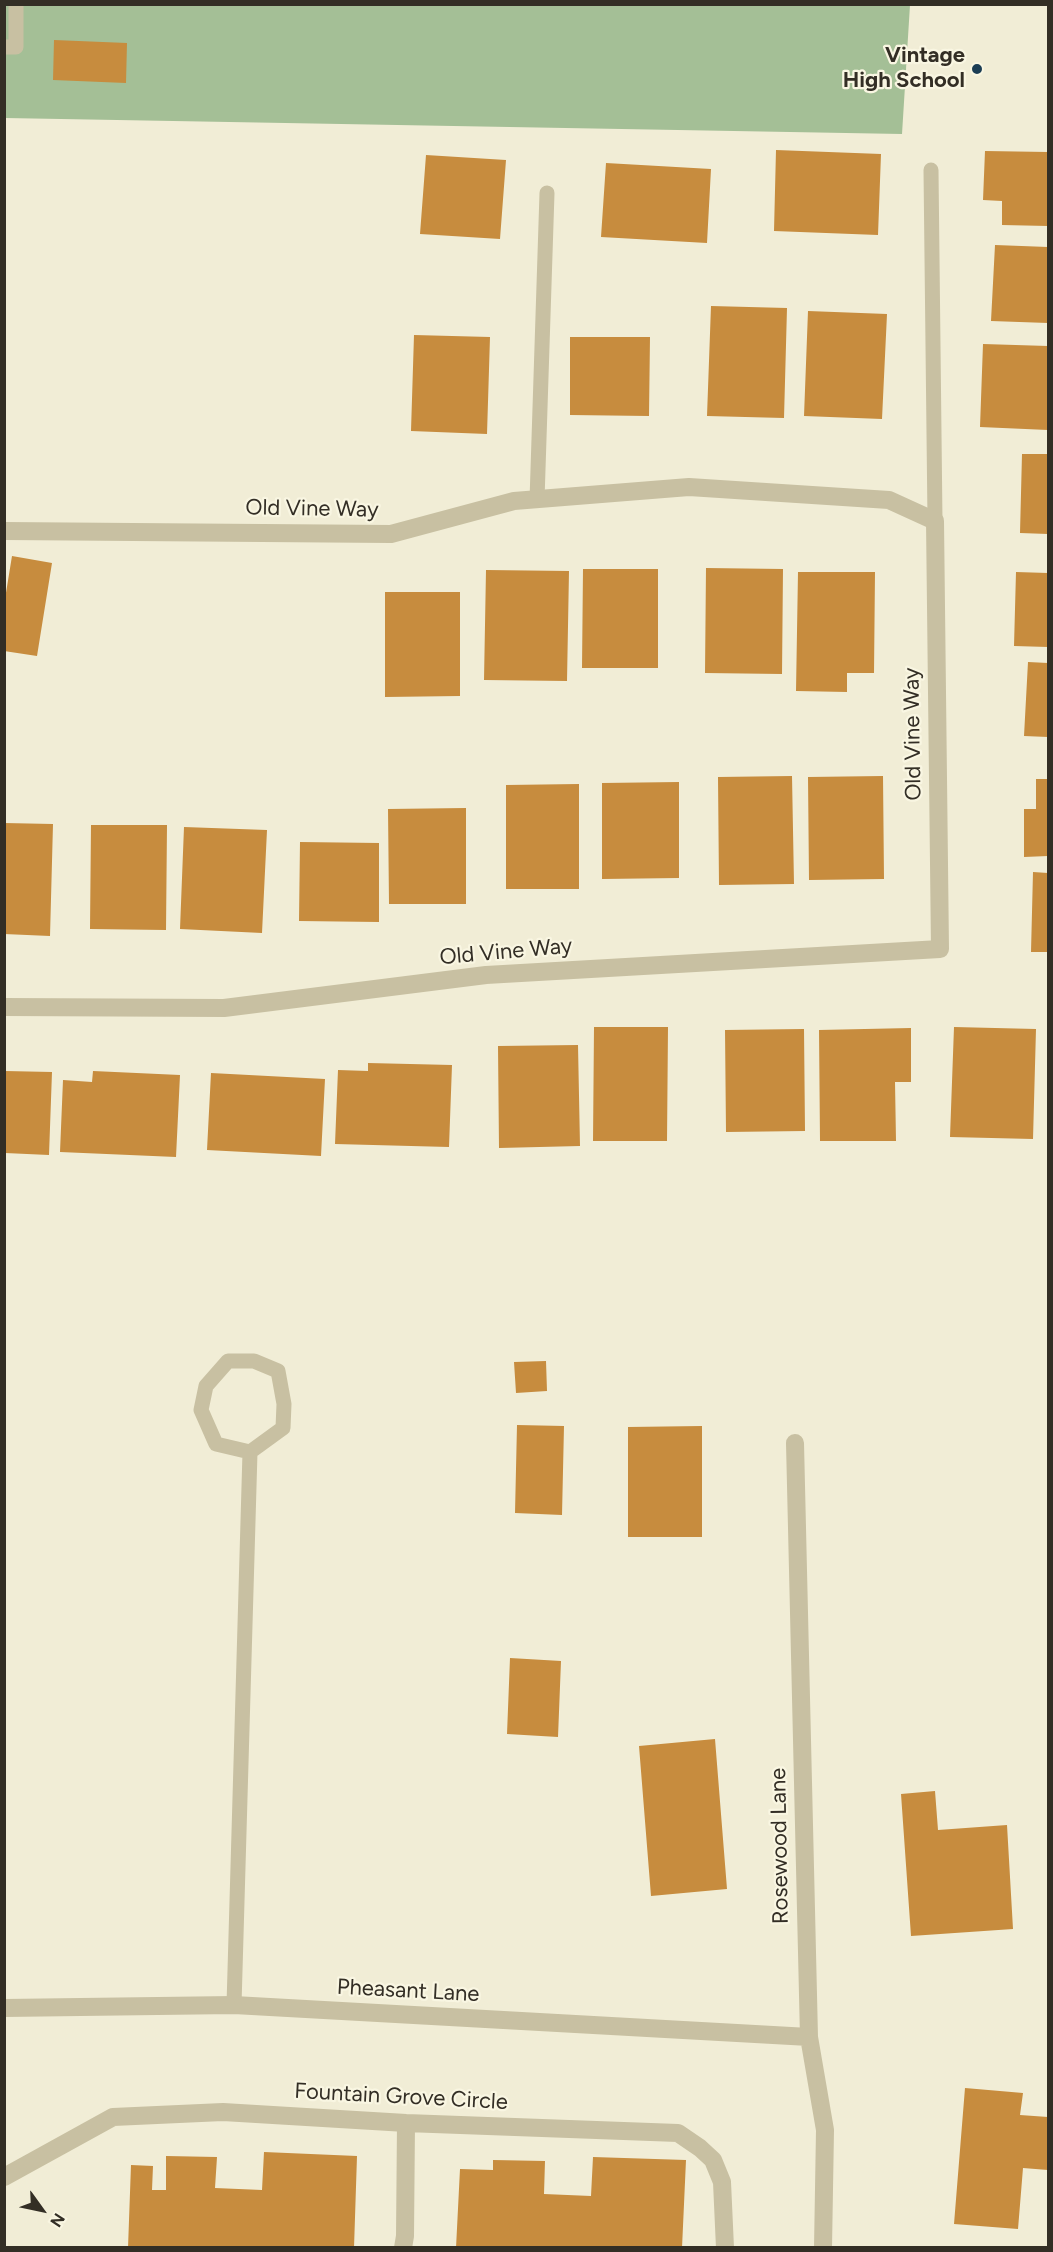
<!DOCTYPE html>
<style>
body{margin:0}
#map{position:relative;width:1053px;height:2252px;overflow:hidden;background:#f1edd6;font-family:Figtree,sans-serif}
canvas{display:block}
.frame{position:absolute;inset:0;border:6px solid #332e25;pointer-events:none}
.north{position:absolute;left:12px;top:2180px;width:60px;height:60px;-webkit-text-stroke:4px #f9f6e2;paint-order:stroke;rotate:123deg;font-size:16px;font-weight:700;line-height:24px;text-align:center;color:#332e25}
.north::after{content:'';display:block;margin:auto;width:21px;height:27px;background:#332e25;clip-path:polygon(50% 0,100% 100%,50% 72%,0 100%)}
</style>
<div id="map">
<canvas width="1053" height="2252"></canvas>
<div class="frame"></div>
<div class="north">N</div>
</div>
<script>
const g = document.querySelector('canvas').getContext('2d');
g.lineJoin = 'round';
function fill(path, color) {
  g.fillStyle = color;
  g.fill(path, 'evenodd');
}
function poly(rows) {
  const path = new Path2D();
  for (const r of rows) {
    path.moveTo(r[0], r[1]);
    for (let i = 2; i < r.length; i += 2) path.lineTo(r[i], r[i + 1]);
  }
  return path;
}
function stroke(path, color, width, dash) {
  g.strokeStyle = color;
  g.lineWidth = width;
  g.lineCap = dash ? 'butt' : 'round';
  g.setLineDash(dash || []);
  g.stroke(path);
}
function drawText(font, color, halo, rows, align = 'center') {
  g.font = font + ' Figtree,sans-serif';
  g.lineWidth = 4.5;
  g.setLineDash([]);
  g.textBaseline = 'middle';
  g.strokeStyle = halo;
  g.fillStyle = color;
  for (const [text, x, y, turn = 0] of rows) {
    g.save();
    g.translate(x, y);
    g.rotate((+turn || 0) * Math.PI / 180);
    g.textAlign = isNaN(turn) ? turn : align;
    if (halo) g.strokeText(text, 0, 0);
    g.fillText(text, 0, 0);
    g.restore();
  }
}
fill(poly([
 [5,5,910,5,902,134,5,118]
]), '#a4bf96');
fill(poly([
 [54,40,127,43,126,83,53,80],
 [776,150,881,154,878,235,774,231],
 [985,151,1048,152,1048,226,1002,225,1002,201,983,200],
 [426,155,506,160,500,239,420,234],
 [606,163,711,169,707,243,601,237],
 [995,245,1048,247,1048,323,991,321],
 [711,306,787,308,784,418,707,416],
 [808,311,887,314,882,419,804,416],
 [414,335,490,337,487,434,411,431],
 [570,337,650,337,649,416,570,415],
 [983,344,1048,346,1048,430,980,427],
 [1022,454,1048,454,1048,534,1020,533],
 [12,556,52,563,37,656,4,651,4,605],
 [706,568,783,569,782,674,705,673],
 [583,569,658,569,658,668,582,668],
 [486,570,569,571,567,681,484,680],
 [798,572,875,572,874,673,847,673,847,692,796,691],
 [1016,572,1048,573,1048,647,1014,646],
 [385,592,460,592,460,696,385,697],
 [1028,662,1048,663,1048,737,1024,736],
 [792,776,794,884,719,885,718,777],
 [883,776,884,879,809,880,808,777],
 [1036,779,1048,779,1048,856,1024,857,1024,809,1036,809],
 [679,782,679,878,602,879,602,783],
 [579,784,579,889,506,889,506,785],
 [466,808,466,904,389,904,388,809],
 [4,823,53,824,50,936,4,934],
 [91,825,167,825,166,930,90,929],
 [184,827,267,830,262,933,180,929],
 [300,842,379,843,379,922,299,921],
 [1033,872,1048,873,1048,952,1031,952],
 [594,1027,668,1027,667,1141,593,1141],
 [954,1027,1036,1029,1033,1139,950,1137],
 [911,1028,911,1082,895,1082,896,1141,820,1141,819,1030],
 [804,1029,805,1131,726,1132,725,1030],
 [578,1045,580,1146,499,1148,498,1046],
 [368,1063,452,1065,449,1147,335,1144,338,1070,368,1071],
 [5,1071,52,1072,49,1155,5,1153],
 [93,1071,180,1075,176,1157,60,1152,63,1080,92,1082],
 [211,1073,325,1079,321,1156,207,1150],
 [546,1361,547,1391,516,1393,514,1362],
 [517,1425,564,1426,562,1515,515,1513],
 [702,1426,702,1537,628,1537,628,1427],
 [510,1658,561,1661,558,1737,507,1734],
 [715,1739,727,1889,651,1896,639,1746],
 [935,1791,938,1830,1007,1825,1013,1929,911,1936,901,1794],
 [965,2088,1023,2093,1020,2115,1048,2117,1048,2170,1023,2168,1018,2229,954,2224],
 [264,2152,357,2156,354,2248,128,2248,131,2165,153,2166,152,2190,166,2190,166,2156,217,2157,215,2188,262,2190],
 [593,2157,686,2160,682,2248,456,2248,460,2169,493,2170,493,2160,545,2161,544,2194,591,2196]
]), '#c78c3e');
stroke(poly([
 [4,47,16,47,16,4],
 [931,170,935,521],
 [537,500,547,193],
 [234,2005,250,1452,283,1428,284,1404,278,1371,254,1361,228,1361,206,1386,201,1410,216,1444,250,1452]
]), '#c8c0a2', 15);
stroke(poly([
 [4,531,391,534,514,501,689,487,889,500,935,521,940,949,486,975,224,1008,4,1007],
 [795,1443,809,2037,825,2130,823,2248],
 [4,2008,234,2005,809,2037],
 [4,2177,113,2117,223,2112,406,2123,678,2133,700,2148,713,2160,722,2182,725,2248],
 [403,2248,405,2236,406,2123]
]), '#c8c0a2', 18);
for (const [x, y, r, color] of [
 [977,69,6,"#1b3d54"]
]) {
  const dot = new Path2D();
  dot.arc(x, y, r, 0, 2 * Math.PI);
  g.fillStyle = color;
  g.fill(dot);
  stroke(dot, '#f9f6e2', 2);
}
drawText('bold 22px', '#332e25', '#f9f6e2', [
 ["Vintage",965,56],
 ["High School",965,81]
], 'right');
drawText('22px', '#332e25', '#f9f6e2', [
 ["Old Vine Way",312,509,1],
 ["Old Vine Way",913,734,-91],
 ["Old Vine Way",506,952,-5],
 ["Rosewood Lane",780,1846,-91],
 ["Pheasant Lane",408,1991,3],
 ["Fountain Grove Circle",401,2097,3]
]);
</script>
